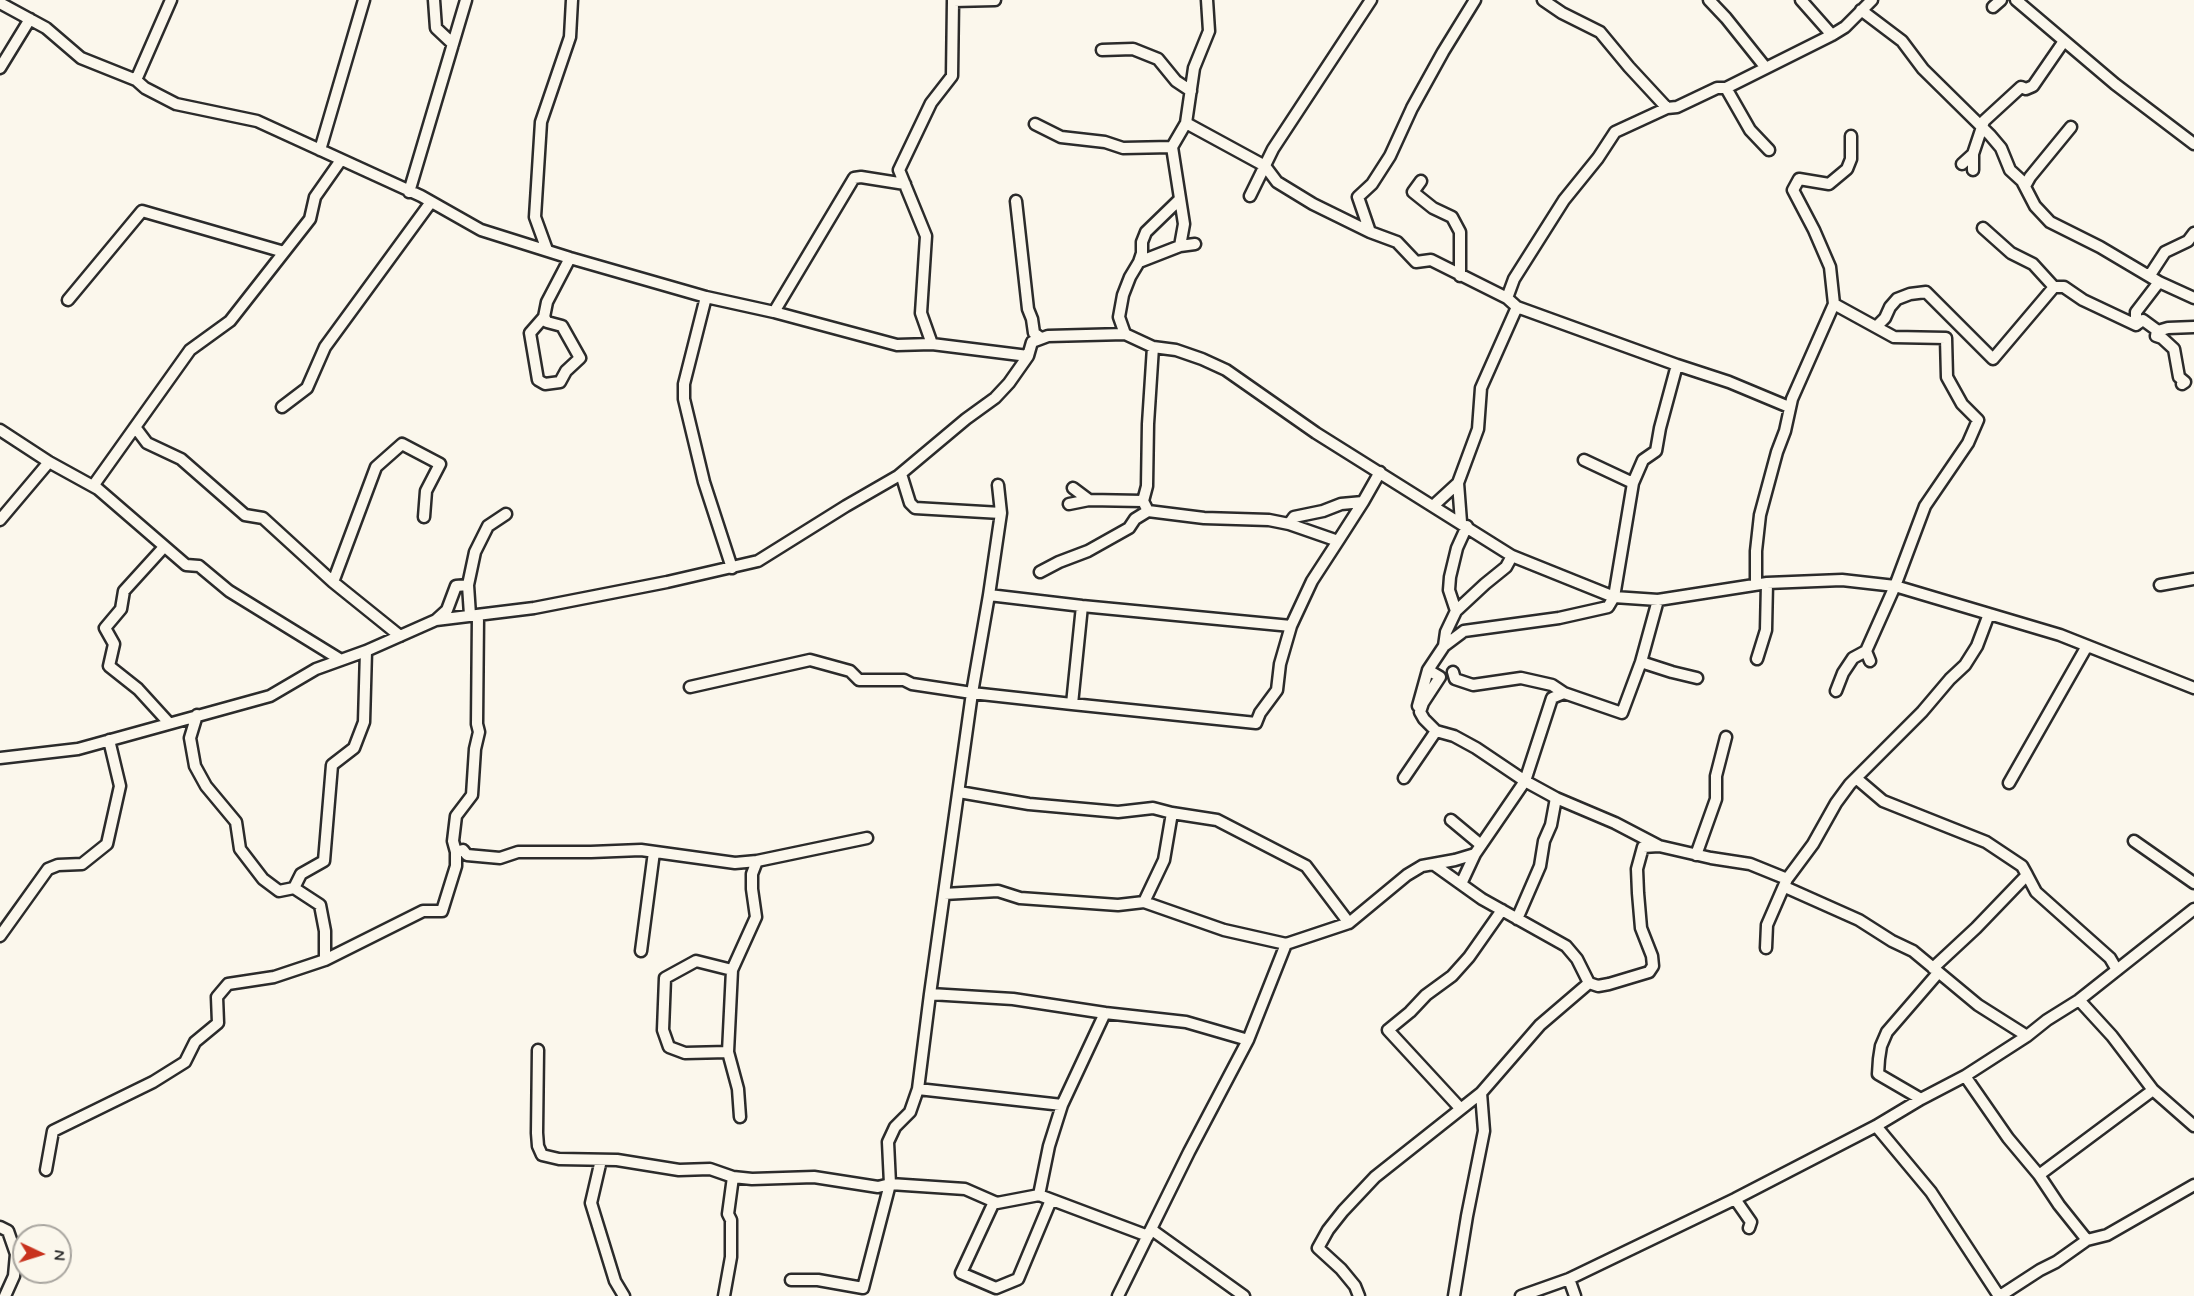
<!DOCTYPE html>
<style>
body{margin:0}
#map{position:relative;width:2194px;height:1296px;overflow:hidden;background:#fbf7ec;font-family:Mynerve,sans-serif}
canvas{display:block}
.north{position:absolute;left:12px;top:1224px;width:60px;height:60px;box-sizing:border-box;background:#fbf7ec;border:2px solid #a8a59f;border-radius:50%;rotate:94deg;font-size:16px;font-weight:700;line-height:24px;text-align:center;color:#2b2b2b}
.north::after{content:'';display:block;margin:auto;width:21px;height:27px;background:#c8321e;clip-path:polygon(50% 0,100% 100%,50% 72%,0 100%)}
</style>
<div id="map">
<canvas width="2194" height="1296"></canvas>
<div class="north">N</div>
</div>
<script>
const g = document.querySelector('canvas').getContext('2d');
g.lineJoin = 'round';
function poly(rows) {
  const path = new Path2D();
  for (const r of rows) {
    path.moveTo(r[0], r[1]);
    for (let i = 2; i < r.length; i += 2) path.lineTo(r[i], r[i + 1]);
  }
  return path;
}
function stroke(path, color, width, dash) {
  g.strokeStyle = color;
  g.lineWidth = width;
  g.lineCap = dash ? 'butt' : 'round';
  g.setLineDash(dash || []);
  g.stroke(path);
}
const minor = poly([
 [434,0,436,28,453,44],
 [1543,0,1562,13,1600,32,1629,67,1667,108],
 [1709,0,1726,18,1766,68],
 [1801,0,1832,35],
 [2016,0,2115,84,2194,144],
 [0,3,46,28,81,58,136,80,145,88,176,104,257,121,421,196,481,230,570,258,706,297,774,312,897,345,932,344,1028,356,1032,342,1048,336,1125,334,1153,347,1176,350,1202,359,1226,370,1316,433,1512,556,1614,597,1658,600,1767,583,1842,580,1895,586,2060,635,2194,688],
 [1993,7,2001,0],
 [1861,10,1902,41,1923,69,1990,135,2001,148,2010,170,2022,181,2035,206,2050,222,2100,247,2159,282,2194,298],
 [1102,50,1133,49,1158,59,1176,81,1191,91],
 [0,68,30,19],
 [136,80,171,0],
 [1726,88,1750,130,1769,150],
 [1186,123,1265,166,1277,182,1313,204,1370,232,1397,242,1416,262,1431,260,1507,298,1517,307,1677,365,1729,382,1789,407],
 [1035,124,1061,137,1105,142,1123,148,1172,147],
 [320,150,364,0],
 [1962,164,1973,154],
 [1973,170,1973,154,1984,121,2021,87,2026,89,2033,86,2064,41],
 [1421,181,1413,192,1433,208,1452,217,1460,232,1460,276],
 [2025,186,2030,177,2071,127],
 [409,192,466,0],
 [1250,196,1273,149,1371,0],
 [1016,201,1028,309,1032,319,1034,333,1041,338],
 [1983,228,2011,253,2033,264,2054,287,2064,287,2083,300,2136,325],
 [1370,232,1358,197,1372,184,1390,156,1412,108,1443,52,1475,0],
 [1180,246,1195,244],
 [547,250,535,217,541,122,570,37,572,0],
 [1139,262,1180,246,1184,224,1172,147,1186,123,1194,68,1209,31,1207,0],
 [2150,275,2165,252,2188,241,2194,233],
 [706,297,684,384,684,399,704,482,732,568],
 [1507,298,1514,279,1564,200,1598,158,1615,132,1667,108,1677,107,1717,88,1726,88,1832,35,1845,27,1872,0],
 [68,300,142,211,284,252],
 [1834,304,1830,267,1814,230,1793,190,1799,179,1829,184,1847,169,1851,159,1851,136],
 [774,312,854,178,861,177,905,184],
 [544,317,530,333,538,380,545,384,560,382,566,371,580,358,562,326,547,322,544,317,547,302,570,258],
 [2136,325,2143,320,2158,331,2168,328,2194,327],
 [2136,325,2136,312,2159,282],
 [1876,327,1885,318,1890,307,1897,299,1910,294,1926,292,1993,359,2054,287],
 [2157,330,2156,336,2162,338,2174,349,2179,377,2185,382,2182,384],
 [1125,334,1119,317,1123,295,1130,277,1139,262,1142,253,1142,242,1146,232,1180,199],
 [932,344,921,313,926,236,899,170,931,103,952,76,953,1,995,0],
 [1153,347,1148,424,1147,486,1143,501,1148,511,1204,518,1269,520,1289,524],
 [1677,365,1660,428,1656,451,1643,460,1633,483,1614,597,1608,607,1559,618,1464,631,1444,646,1428,670,1440,677,1423,703,1420,712,1424,719,1436,731,1454,736,1476,748,1525,781,1475,854,1461,884,1482,899,1566,946,1577,959,1589,983,1598,986,1609,984,1649,972,1653,966,1652,956,1641,928,1638,893,1637,869,1643,847,1659,846,1711,858,1750,864,1787,879],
 [282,407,307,388,325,347,431,202],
 [135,427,147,443,181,459,245,515,263,518,333,582,400,636],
 [0,430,49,462,98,489,186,565,199,566,229,591,341,660],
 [1584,460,1633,483],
 [901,474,910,503,915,508,1001,513],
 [1458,483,1461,522],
 [93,486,190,350,230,321,310,219,315,197,341,160],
 [1073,488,1089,500,1143,501],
 [1363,502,1341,504,1323,511,1294,517,1289,524,1338,541,1363,502,1380,472],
 [1069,504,1089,500],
 [1433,506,1458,483,1478,429,1481,388,1517,307],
 [0,520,49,462],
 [164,547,124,591,121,609,105,628,114,644,109,666,138,689,169,723],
 [1040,572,1059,562,1088,551,1129,528,1135,519,1148,511],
 [333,582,376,467,402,444,440,464,426,491,424,517],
 [1756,583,1756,551,1760,515,1777,452,1785,431,1792,399,1834,304,1894,337,1946,338,1947,377,1962,404,1978,420,1968,443,1925,506,1895,586,1866,651,1870,661],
 [468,585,475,552,488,526,506,514],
 [2160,585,2194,579],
 [989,595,1001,513,998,485],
 [1082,606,1072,704,972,693,989,595,1082,606,1291,626],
 [1456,611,1449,590,1450,577,1457,548,1467,526],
 [478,616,477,724,479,732,475,749,472,795,456,816,453,841,456,852,463,850,467,855,500,858,518,852,591,852,641,850,735,863,757,861,752,874,752,889,756,917,732,970,728,1052,685,1053,669,1047,663,1030,665,978,696,961,732,970],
 [436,620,447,610,456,586,468,585,470,615],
 [1444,646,1446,632,1456,611,1485,584,1506,567,1512,556],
 [1757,659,1766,630,1767,583],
 [1641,662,1672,672,1697,678],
 [1453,672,1455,679,1473,685,1521,678,1552,685,1564,693],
 [690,687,810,660,850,671,859,680,904,680,912,684,972,693,930,994],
 [1836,691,1843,673,1853,658,1866,651],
 [1072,704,1256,723,1260,713,1277,690,1280,664,1291,626,1312,581,1338,541],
 [1418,706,1428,670],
 [197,715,190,738,195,766,206,786,236,822,240,849,263,879,279,891,294,888,301,874,324,861,332,765,354,748,364,722,366,651],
 [0,758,78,749,270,696,316,669,366,651,436,620,534,608,667,582,758,561,846,506,898,476,966,419,995,398,1009,383,1028,356],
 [1404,778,1436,731],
 [1856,778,1883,801,1986,842,2022,866,2027,875],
 [2009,783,2087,646],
 [959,792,1029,804,1118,812,1153,808,1172,813],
 [1556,798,1615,823,1659,846],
 [1451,820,1481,845],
 [2134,841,2194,883],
 [1696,855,1716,799,1716,776,1726,737],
 [757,861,867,838],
 [1433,864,1461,884],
 [1785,887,1859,920,1892,941,1913,951,1978,1005,2027,1036],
 [294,888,320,905,325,931,325,960],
 [944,894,998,891,1020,898,1118,905,1144,902],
 [1517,919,1540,866,1544,841,1551,825,1556,798,1525,781,1552,698,1564,693,1622,713,1641,662,1658,600],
 [1349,923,1306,866,1217,820,1172,813,1164,860,1144,902,1224,930,1286,944,1349,923,1407,875,1422,866,1455,860,1475,854],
 [0,936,48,869,58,865,82,864,107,844,120,786,109,740],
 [1766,948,1767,925,1787,879,1813,844,1836,803,1850,784,1922,712,1950,679,1965,665,1977,646,1989,614],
 [641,951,654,852],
 [1933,968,1976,928,2027,875,2036,892,2110,958,2117,970],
 [2079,1000,2112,1036,2153,1090,2194,1126],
 [538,1050,537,1133,538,1146,542,1155,559,1159,617,1160,679,1170,710,1169,733,1177],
 [728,1052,738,1089,740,1117],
 [1965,1076,2008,1138,2039,1175,2059,1205,2087,1240,2107,1235,2194,1185],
 [918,1089,910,1112,895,1127,888,1142,890,1184,965,1189,997,1203,1039,1195],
 [1921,1099,1878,1074,1879,1059,1881,1046,1887,1032,1938,973],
 [1062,1105,918,1089,930,994,1013,999,1105,1013],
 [1460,1108,1388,1030,1410,1012,1426,995,1452,976,1469,957,1502,910],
 [1876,1126,1931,1192,1999,1296],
 [601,1160,591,1203,615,1281,624,1296],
 [46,1170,53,1131,153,1082,185,1062,195,1042,218,1023,217,997,228,984,274,977,325,960,423,911,442,911,456,866,456,852],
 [2039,1175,2153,1090],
 [1735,1199,1751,1222,1749,1228],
 [994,1202,961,1273,996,1288,1018,1279,1051,1200],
 [0,1227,8,1231,16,1254,14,1276,5,1296],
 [1152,1230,1244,1296],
 [1148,1236,1039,1195,1049,1146,1062,1105,1105,1013,1186,1022,1248,1040],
 [1569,1279,1575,1296],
 [724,1296,731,1257,731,1220,728,1214,733,1177,752,1179,814,1177,878,1187,890,1184,863,1288,818,1280,791,1280],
 [1118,1296,1189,1152,1248,1040,1286,944],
 [1359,1296,1355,1286,1341,1269,1318,1248,1328,1230,1343,1211,1375,1177,1481,1093,1540,1025,1589,983],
 [1454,1296,1467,1216,1484,1131,1481,1093],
 [1521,1296,1569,1279,1735,1199,1876,1126,1921,1099,1965,1076,2027,1036,2047,1020,2079,1000,2194,909],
 [2000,1296,2040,1270,2056,1262,2087,1240]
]);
stroke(minor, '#2b2b2b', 15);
stroke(minor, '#fbf7ec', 10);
</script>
